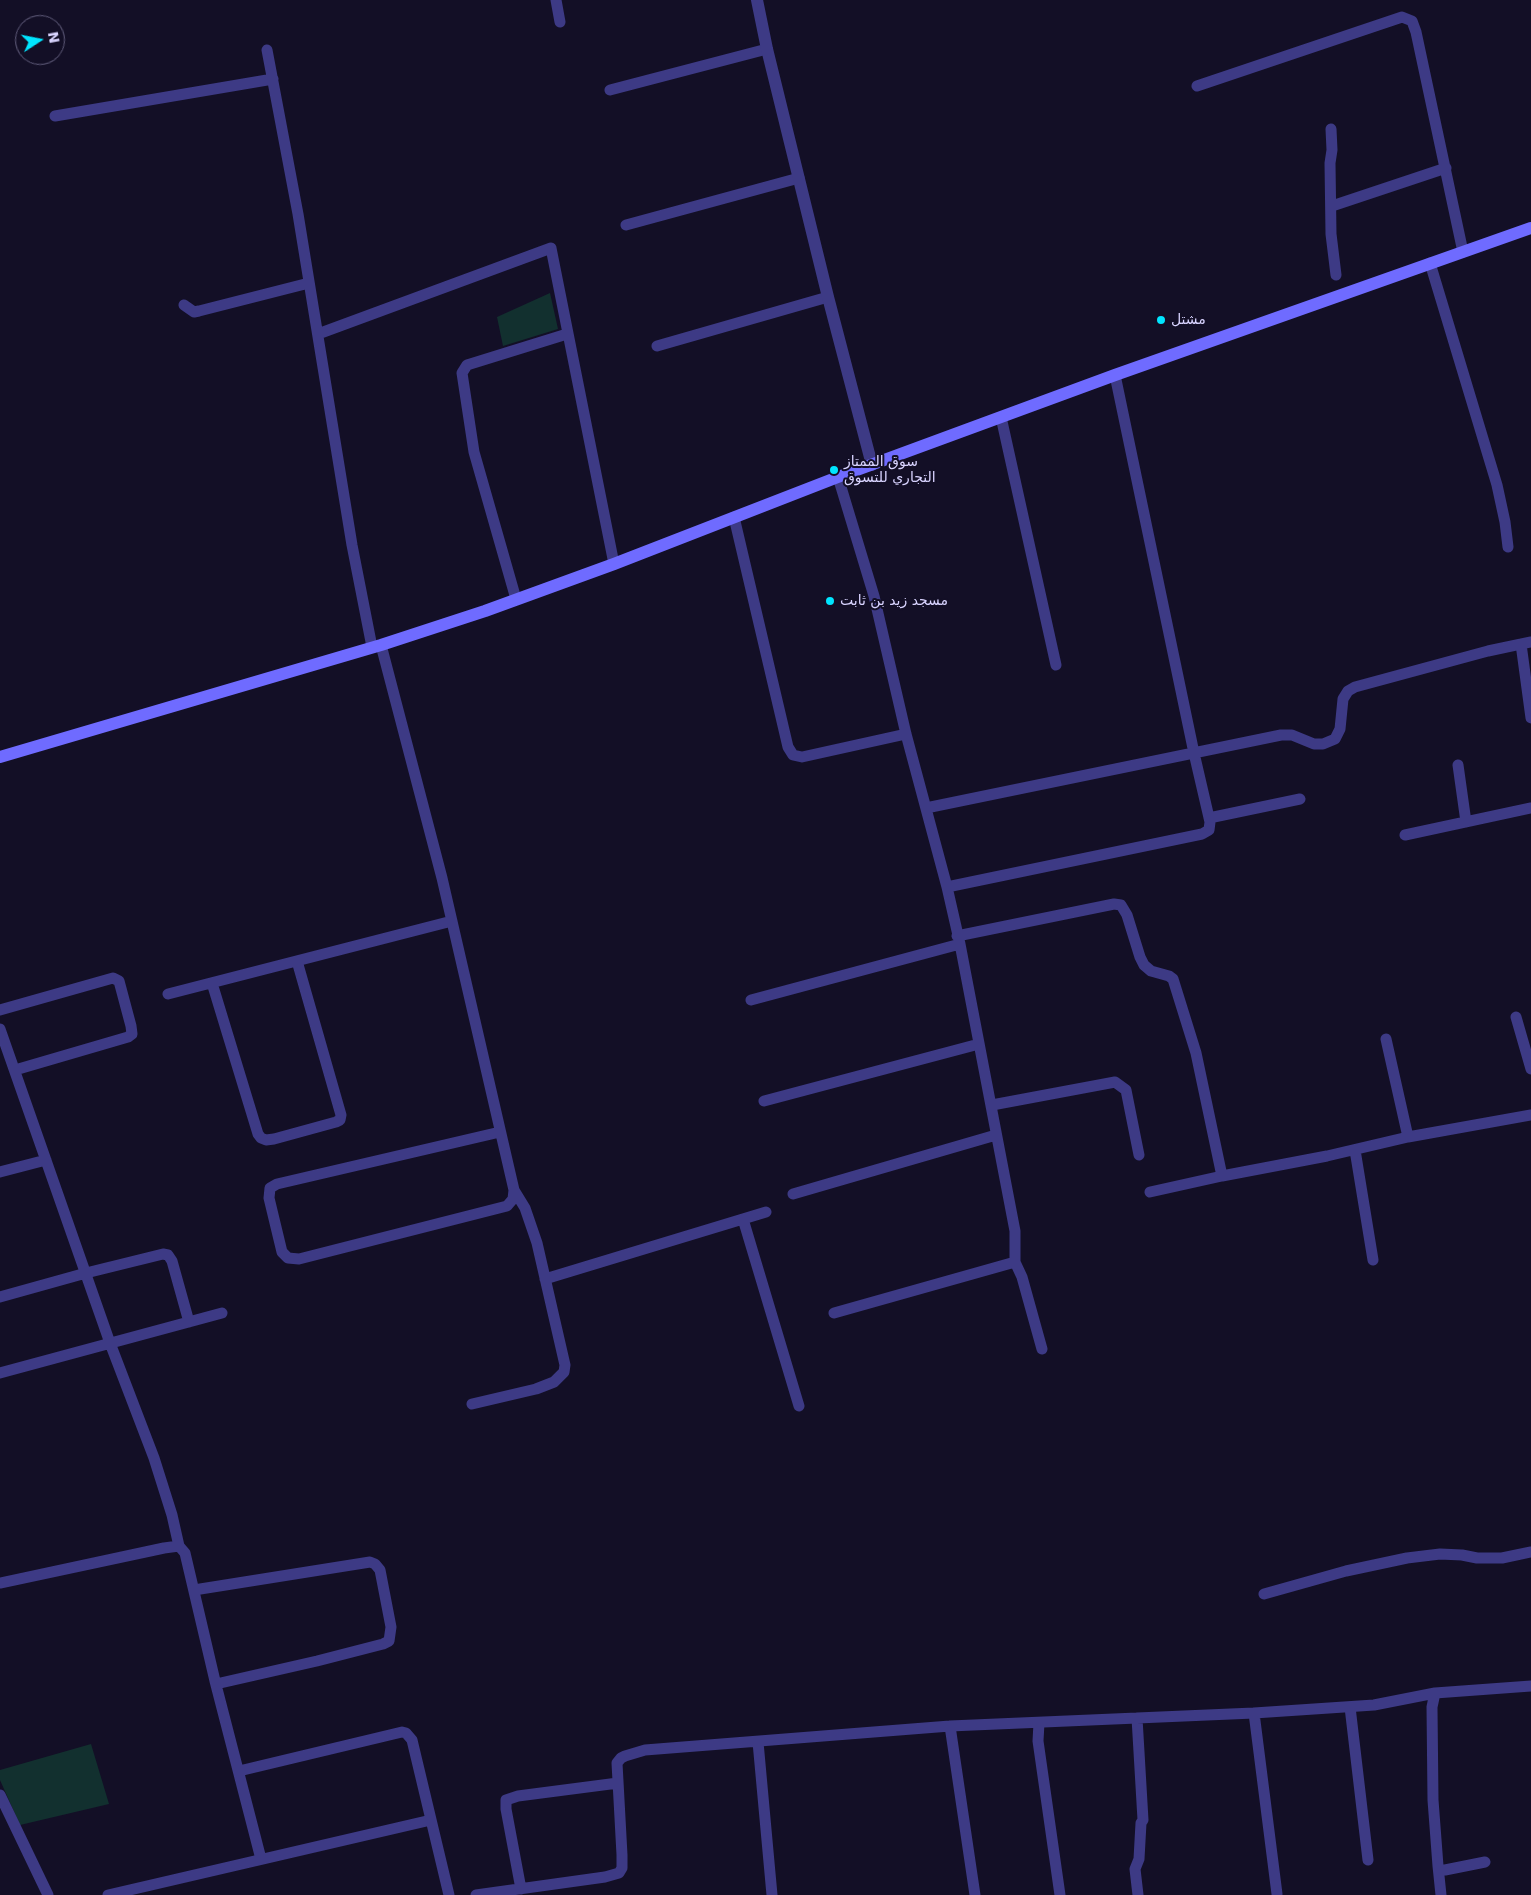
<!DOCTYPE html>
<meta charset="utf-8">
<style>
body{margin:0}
#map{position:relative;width:1531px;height:1895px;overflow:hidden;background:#130f26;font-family:"DejaVu Sans",sans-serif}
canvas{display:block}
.north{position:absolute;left:15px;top:15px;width:50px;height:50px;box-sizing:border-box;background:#130f26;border:1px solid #625e7d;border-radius:50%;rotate:79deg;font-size:14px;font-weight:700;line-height:20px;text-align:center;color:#d9d4ff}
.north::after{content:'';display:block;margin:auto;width:18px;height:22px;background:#00e5ff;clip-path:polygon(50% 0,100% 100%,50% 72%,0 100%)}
</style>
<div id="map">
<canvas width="1531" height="1895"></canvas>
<div class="north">N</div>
</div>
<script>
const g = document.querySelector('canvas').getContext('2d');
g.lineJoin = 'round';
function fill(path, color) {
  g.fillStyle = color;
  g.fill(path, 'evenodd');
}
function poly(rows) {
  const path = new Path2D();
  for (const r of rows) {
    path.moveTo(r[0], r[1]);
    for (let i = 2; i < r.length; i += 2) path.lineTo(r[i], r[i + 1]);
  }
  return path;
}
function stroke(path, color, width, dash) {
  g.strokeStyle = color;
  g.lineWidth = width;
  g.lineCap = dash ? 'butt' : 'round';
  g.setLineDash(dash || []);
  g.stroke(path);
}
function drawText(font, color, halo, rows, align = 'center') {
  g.font = font + ' "DejaVu Sans",Vazirmatn,sans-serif';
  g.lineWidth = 4;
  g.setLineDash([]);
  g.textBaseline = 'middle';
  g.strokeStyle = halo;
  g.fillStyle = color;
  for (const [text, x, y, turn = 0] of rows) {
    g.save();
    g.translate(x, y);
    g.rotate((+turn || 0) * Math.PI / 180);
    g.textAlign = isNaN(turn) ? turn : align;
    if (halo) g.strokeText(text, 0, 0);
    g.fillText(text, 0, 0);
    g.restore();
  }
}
fill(poly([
 [550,293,558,329,503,346,497,317],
 [91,1744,109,1804,20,1825,0,1780,0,1770]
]), '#12302f');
stroke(poly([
 [556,0,560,22],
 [267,50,298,214,352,545,372,647],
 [1197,86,1402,17,1412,21,1416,32,1463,252],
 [610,90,767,49],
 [55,116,273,79],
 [1331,129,1332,150,1330,163,1331,234,1336,275],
 [1332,206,1446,168],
 [626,225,799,178],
 [1430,263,1497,485,1505,522,1508,547],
 [184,305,194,312,199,311,309,283],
 [318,334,551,248,614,564],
 [657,346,828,297],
 [1001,417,1056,665],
 [734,517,788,747,793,755,802,757,906,734],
 [516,599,474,452,462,373,467,365,567,334],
 [1521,644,1531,718],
 [381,645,442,878,514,1190,513,1199,507,1206,299,1259,288,1258,282,1252,269,1198,270,1188,277,1184,500,1132],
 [1458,765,1466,822],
 [926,808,1281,735,1292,735,1314,744,1323,744,1335,739,1340,729,1343,699,1348,691,1355,687,1488,651,1531,642],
 [1209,818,1300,799],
 [1405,835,1531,808],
 [947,887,1202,834,1209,830,1210,822,1194,753,1115,375],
 [957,936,1114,904,1121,905,1127,915,1140,957,1144,965,1151,971,1169,976,1173,979,1196,1053,1222,1176],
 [212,983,258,1134,261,1138,266,1140,274,1139,336,1122,340,1120,341,1115,297,961],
 [168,994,452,921],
 [751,1000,960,944],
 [0,1010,113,978,119,981,131,1026,132,1034,128,1037,15,1070],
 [1516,1017,1531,1069],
 [0,1029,110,1343,154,1458,172,1515,179,1546,185,1553,215,1681,261,1859],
 [1386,1039,1408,1137],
 [764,1101,979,1044],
 [992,1105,1115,1082,1126,1090,1139,1155],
 [1355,1150,1373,1260],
 [0,1172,46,1160],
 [1150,1192,1222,1176,1327,1156,1408,1137,1531,1115],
 [793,1194,996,1135],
 [743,1219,799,1406],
 [1015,1262,1022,1277,1042,1349],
 [545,1279,766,1212],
 [0,1297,86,1273,163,1254,168,1255,172,1261,189,1322],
 [834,1313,1015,1262,1015,1231,960,944,947,887,906,734,874,596,838,477],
 [0,1373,222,1313],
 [472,1404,536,1389,554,1382,564,1372,565,1365,537,1243,525,1208,514,1190],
 [0,1583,164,1548,179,1546],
 [194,1590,370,1562,375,1564,380,1570,391,1627,389,1641,383,1644,317,1661,216,1684],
 [1264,1594,1346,1571,1407,1558,1440,1554,1462,1555,1477,1558,1502,1558,1531,1552],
 [1435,1693,1432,1707,1433,1800,1438,1866,1440,1870,1445,1870,1485,1862],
 [1350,1707,1368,1860],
 [1254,1713,1277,1894],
 [1137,1718,1143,1820,1141,1823,1139,1859,1135,1869,1138,1895],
 [1039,1723,1038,1741,1060,1895],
 [950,1726,975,1895],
 [758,1742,772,1895],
 [239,1771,402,1732,406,1733,412,1740,449,1895],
 [0,1795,48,1895],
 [1438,1866,1441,1895],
 [521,1889,506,1809,506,1800,518,1796,618,1783],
 [108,1895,431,1820],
 [476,1895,605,1877,619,1873,622,1868,622,1855,617,1763,621,1758,625,1756,645,1750,950,1726,1254,1713,1374,1705,1435,1693,1531,1686]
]), '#3d3a85', 11);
stroke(poly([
 [757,0,767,49,828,297,872,465]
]), '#3d3a85', 12);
stroke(poly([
 [0,757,381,645,485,611,614,564,838,477,1115,375,1531,228]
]), '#6f6bff', 12);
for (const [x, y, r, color] of [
 [1161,320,5,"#00e5ff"],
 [834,470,5,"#00e5ff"],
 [830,601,5,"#00e5ff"]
]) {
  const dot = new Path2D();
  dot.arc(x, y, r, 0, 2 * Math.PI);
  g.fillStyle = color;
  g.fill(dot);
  stroke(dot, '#130f26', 2);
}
drawText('14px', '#d9d4ff', '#130f26', [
 ["مشتل",1171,320],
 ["سوق الممتاز",844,462],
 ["التجاري للتسوق",844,478],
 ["مسجد زيد بن ثابت",840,601]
], 'left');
</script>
